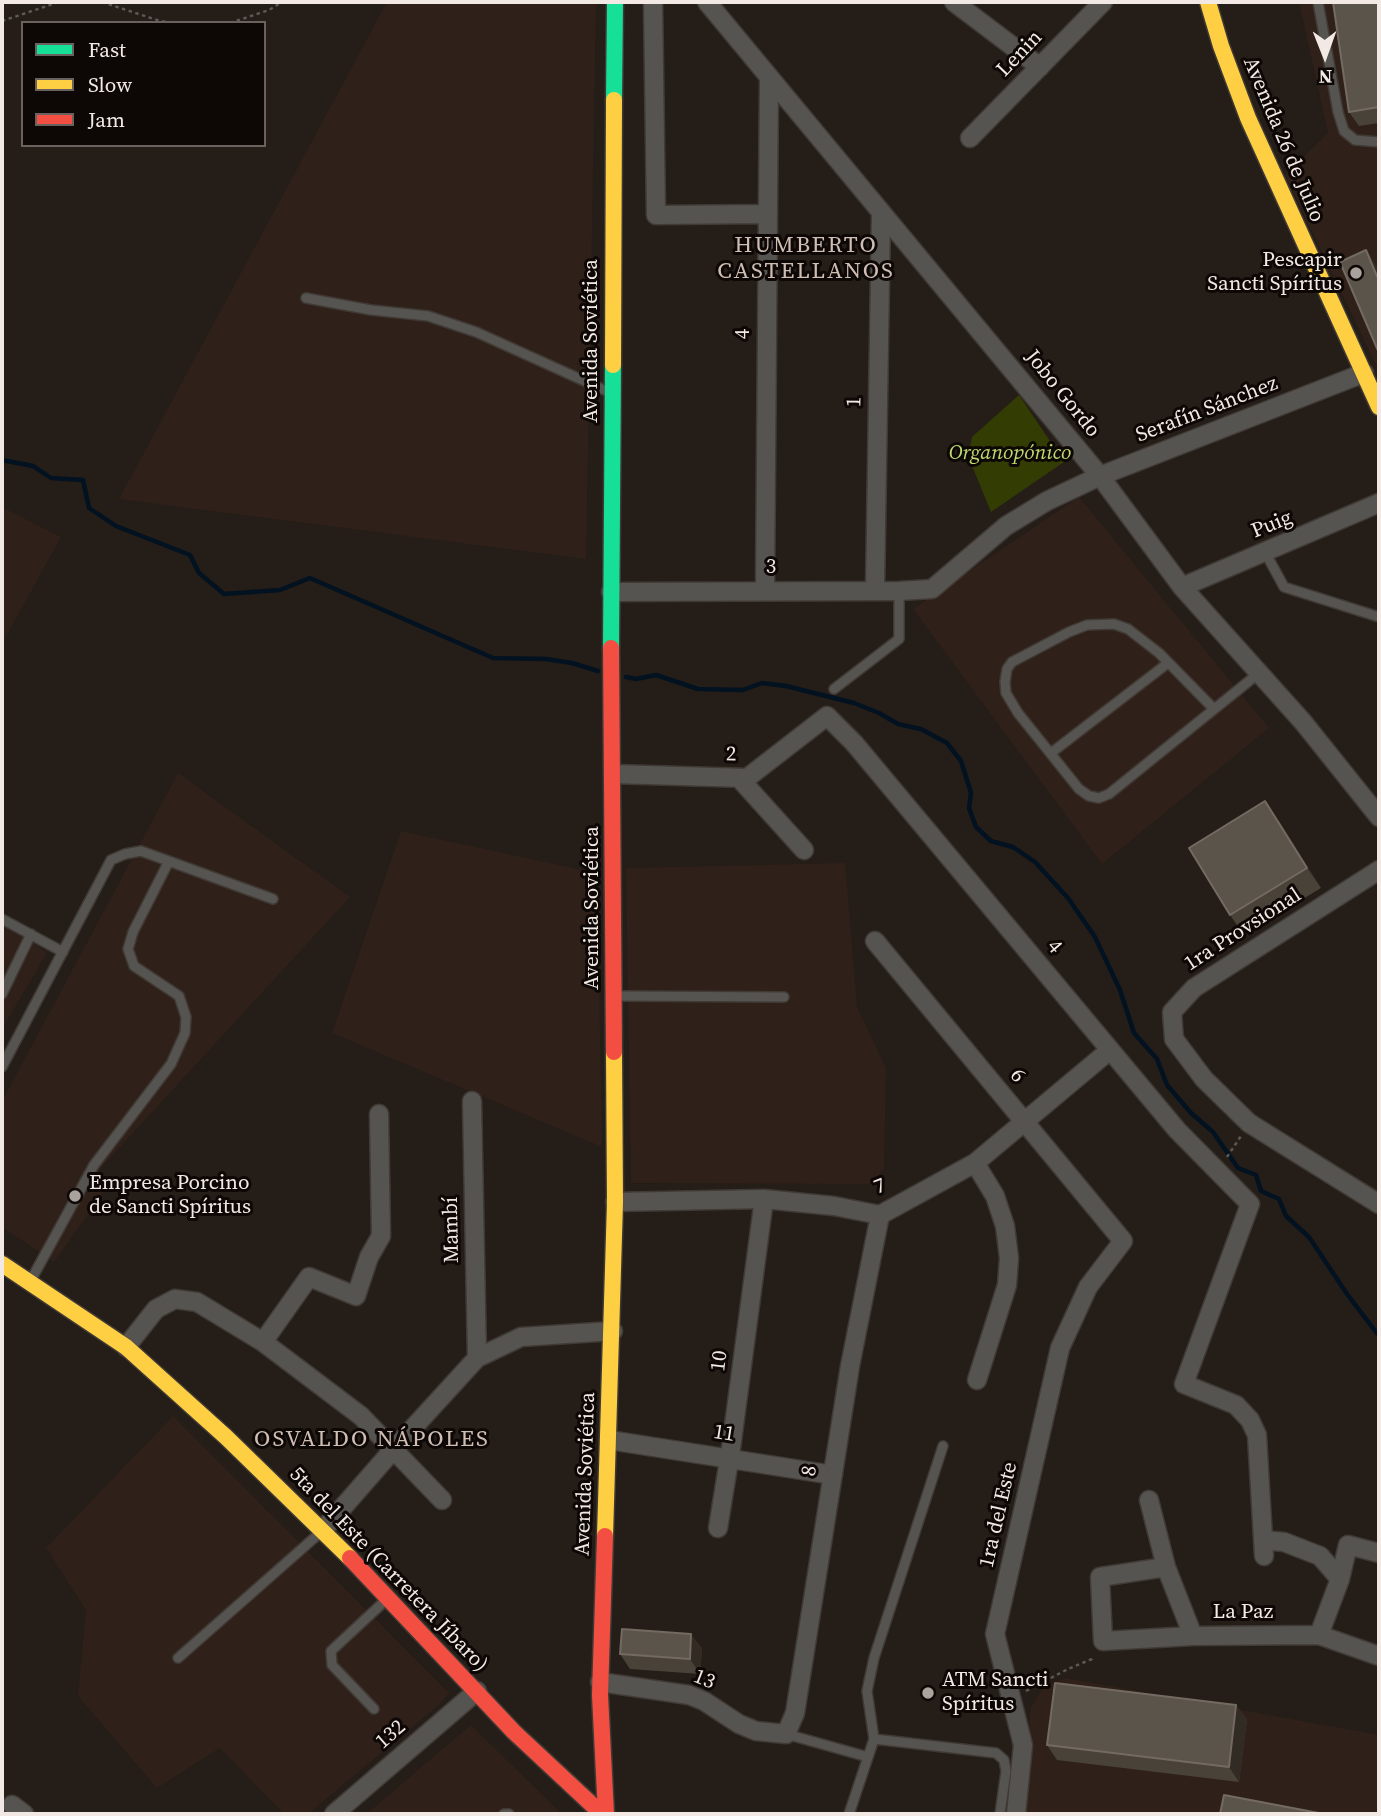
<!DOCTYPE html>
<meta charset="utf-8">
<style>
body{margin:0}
#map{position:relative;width:1381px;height:1816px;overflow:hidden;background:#241d18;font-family:"Source Serif 4",serif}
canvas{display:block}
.frame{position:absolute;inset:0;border:4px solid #f2e9e4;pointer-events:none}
.legend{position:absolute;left:21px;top:21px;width:245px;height:126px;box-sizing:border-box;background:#0d0705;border:2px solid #69615e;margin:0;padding:9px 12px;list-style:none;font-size:21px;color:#f2e9e4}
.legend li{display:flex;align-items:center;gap:14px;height:35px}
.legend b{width:35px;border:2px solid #69615e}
.north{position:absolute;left:1290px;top:21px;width:70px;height:70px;-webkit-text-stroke:5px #0d0705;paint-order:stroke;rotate:179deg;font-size:19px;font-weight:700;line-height:28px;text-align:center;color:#f2e9e4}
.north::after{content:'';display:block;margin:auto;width:24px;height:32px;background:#f2e9e4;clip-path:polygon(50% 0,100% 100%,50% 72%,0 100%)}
</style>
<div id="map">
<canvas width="1381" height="1816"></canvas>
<div class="frame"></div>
<ul class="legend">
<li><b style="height:9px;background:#16e098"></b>Fast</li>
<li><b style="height:9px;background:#ffcf43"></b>Slow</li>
<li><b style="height:9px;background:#f24e42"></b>Jam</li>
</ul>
<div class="north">N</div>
</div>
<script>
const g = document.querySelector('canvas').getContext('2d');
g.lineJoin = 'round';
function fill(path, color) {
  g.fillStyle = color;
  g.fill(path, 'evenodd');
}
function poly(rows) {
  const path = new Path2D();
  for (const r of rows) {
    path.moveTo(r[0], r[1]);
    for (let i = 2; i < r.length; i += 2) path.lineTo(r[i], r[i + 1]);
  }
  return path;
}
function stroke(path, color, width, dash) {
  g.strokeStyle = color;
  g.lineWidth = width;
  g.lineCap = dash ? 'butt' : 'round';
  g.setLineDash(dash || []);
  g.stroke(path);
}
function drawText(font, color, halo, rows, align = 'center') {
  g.font = font + ' "Source Serif 4",serif';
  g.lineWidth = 6;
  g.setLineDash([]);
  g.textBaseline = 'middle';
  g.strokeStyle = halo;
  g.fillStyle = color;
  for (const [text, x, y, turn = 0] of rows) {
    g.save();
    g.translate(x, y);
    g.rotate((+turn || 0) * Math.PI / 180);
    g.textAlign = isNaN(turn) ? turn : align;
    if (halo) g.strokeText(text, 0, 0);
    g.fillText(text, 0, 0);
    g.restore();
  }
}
fill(poly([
 [387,2,596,2,586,559,119,499],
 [1299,2,1379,2,1379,371,1285,175,1328,133],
 [1079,497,1269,728,1102,864,913,609],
 [2,507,61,537,2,644],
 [178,773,350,897,76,1195,107,1188,54,1262,2,1227,2,1101],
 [401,831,597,873,602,1147,332,1033],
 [845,863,857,1007,886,1068,884,1169,870,1184,631,1183,626,868],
 [2,917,47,953,2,1029],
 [173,1416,449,1693,439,1705,308,1814,284,1814,220,1748,157,1788,78,1696,86,1610,46,1548],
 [1066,1678,1379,1735,1379,1814,1021,1814,1031,1707,1043,1687],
 [471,1725,562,1814,366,1814]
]), '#30201a');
fill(poly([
 [1019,395,1064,462,991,512,968,456,972,437]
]), '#333d03');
stroke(poly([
 [2,460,33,466,51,478,83,480,89,508,116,526,190,555,199,573,224,594,280,590,310,578,493,658,546,659,572,663,598,671],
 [626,677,636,679,656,675,698,689,743,690,762,683,786,686,854,703,879,713,898,724,921,729,947,743,961,761,971,793,969,808,976,827,991,841,1013,847,1035,862,1068,898,1095,937,1120,990,1134,1033,1157,1059,1167,1085,1191,1113,1213,1132,1238,1168,1256,1175,1261,1191,1279,1199,1286,1216,1309,1237,1347,1294,1379,1336]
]), '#031220', 4.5);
const lane = poly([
 [1318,2,1338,112,1344,131,1355,140,1379,142],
 [306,298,371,310,428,316,476,332,611,393],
 [1265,552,1284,587,1379,617],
 [834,689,899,639,899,591],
 [1214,709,1159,653,1128,629,1114,624,1087,625,1069,632,1012,662,1007,669,1005,682,1006,693,1018,713,1079,789,1089,796,1099,798,1109,794,1259,673],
 [1051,753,1168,663],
 [2,919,63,952],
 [2,994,31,934],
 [615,996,784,997],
 [2,1067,111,860,125,854,141,851,273,899],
 [31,1280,94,1165,171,1064,185,1033,186,1017,179,996,134,966,128,949,133,932,169,861],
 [178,1658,322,1531],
 [374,1709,332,1665,331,1651,387,1599],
 [786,1734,868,1757],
 [874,1739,996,1753,1004,1760,1006,1771,1000,1814],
 [504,1814,509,1814],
 [849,1814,874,1739,867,1691,874,1658,943,1446]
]);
const street = poly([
 [653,2,656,215,768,214],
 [707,2,1100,476,1182,587,1303,722,1379,817],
 [954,2,1040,67],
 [970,138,1103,2],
 [1182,587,1379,503],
 [765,590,769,78],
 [875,590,881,214],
 [611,592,899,591,932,589,1006,526,1047,501,1100,476,1364,373],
 [613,774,747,778,827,716,854,743,1177,1130,1250,1204,1184,1384,1236,1405,1250,1420,1257,1435,1264,1556],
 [739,778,804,850],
 [1379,870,1194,988,1172,1012,1174,1039,1204,1079,1249,1123,1379,1204],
 [875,941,1123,1241,1088,1287,1060,1348,995,1634,1023,1745,1016,1814],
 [472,1101,477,1358],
 [975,1163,995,1196,1005,1226,1009,1258,1007,1285,977,1380],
 [615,1202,764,1199,834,1206,880,1215,975,1163,1110,1050],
 [263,1342,309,1277,356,1296,369,1257,381,1236,379,1114],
 [126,1347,156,1309,175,1299,197,1302,263,1342,361,1416,442,1500],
 [609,1440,833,1475],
 [1149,1500,1166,1567,1193,1636],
 [718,1528,731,1448,764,1199],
 [323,1530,392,1451,477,1358,521,1337,613,1331],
 [1263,1540,1284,1542,1320,1556,1340,1579,1319,1635],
 [1166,1567,1100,1577,1103,1641,1193,1636,1319,1635,1379,1656],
 [1340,1579,1348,1545,1379,1553],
 [600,1682,689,1695,704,1701,739,1724,756,1731,786,1734,795,1713,850,1366,880,1215],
 [12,1805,24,1814],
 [334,1814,477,1691]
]);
const fast = poly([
 [614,100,615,2],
 [611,648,613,365]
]);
const slow = poly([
 [1208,2,1221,46,1248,118,1379,407],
 [613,365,614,100],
 [2,1264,126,1347,226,1437,350,1558],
 [605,1536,615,1202,614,1052]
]);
const jam = poly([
 [611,648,614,1052],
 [605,1536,600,1695,606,1814],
 [350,1558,514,1732,602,1814]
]);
stroke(lane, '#403a35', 12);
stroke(street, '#403a35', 21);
stroke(fast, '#403a35', 19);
stroke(slow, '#403a35', 19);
stroke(jam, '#403a35', 19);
stroke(poly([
 [102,2,160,21,177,23],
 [2,21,59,2],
 [230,23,269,10,282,2],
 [1227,1157,1241,1136],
 [1026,1691,1068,1669,1092,1659,1094,1656]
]), '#5b5855', 2.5, [3.5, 3.5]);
stroke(lane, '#565451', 9);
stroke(street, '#565451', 18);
stroke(fast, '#16e098', 16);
stroke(slow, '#ffcf43', 16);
stroke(jam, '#f24e42', 16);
fill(poly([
 [1379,2,1379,123,1359,126,1349,112],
 [1279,821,1321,888,1244,935,1230,915],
 [702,1648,700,1674,630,1669,620,1654],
 [1236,1705,1247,1720,1239,1782,1057,1760,1047,1745]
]), '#494238');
fill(poly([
 [1366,250,1379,269,1379,281],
 [1265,801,1279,821,1321,888,1307,868],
 [691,1634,702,1648,700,1674,690,1659],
 [1236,1705,1247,1720,1239,1782,1229,1767]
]), '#322b23');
const building = poly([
 [1333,2,1379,2,1379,107,1349,112,1333,2],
 [1366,250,1379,281,1379,353,1340,262,1366,250],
 [1265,801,1307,868,1230,915,1189,848,1265,801],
 [622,1629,691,1634,690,1659,620,1654,622,1629],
 [1055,1683,1236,1705,1229,1767,1047,1745,1055,1683],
 [1224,1795,1324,1814,1220,1814,1224,1795]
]);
fill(building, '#5b544a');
stroke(building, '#736b62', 2);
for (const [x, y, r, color] of [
 [1356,273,7,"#aaa29d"],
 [75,1196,7,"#aaa29d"],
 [928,1693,7,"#aaa29d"]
]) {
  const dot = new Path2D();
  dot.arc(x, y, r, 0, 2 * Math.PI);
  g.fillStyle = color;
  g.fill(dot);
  stroke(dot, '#0d0705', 2.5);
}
drawText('21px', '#f2e9e4', '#0d0705', [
 ["Lenin",1020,54,-46],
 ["Avenida 26 de Julio",1283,140,67],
 ["4",744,334,-90],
 ["Avenida Soviética",592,341,-90],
 ["Jobo Gordo",1062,394,51],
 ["1",855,402,-89],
 ["Serafín Sánchez",1207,410,-21],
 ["Puig",1272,525,-22],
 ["3",771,568],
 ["2",731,755,1],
 ["Avenida Soviética",593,908,-90],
 ["1ra Provsional",1243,930,-33],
 ["4",1054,947,50],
 ["6",1017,1076,50],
 ["7",880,1187,-21],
 ["Mambí",452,1230,-91],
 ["10",720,1361,-83],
 ["11",724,1434,9],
 ["8",810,1471,-81],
 ["Avenida Soviética",586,1474,-88],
 ["1ra del Este",999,1515,-77],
 ["5ta del Este (Carretera Jíbaro)",388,1570,46],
 ["La Paz",1243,1613],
 ["13",704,1680,22],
 ["132",391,1735,-41]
]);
drawText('21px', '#f2e9e4', '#0d0705', [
 ["Pescapir",1342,261,"right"],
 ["Sancti Spíritus",1342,285,"right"],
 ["Empresa Porcino",89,1184],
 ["de Sancti Spíritus",89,1208],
 ["ATM Sancti",942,1681],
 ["Spíritus",942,1705]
], 'left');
drawText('italic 21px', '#bfda6e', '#0d0705', [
 ["Organopónico",1010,454]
]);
g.letterSpacing = '2px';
drawText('23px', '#cfbeb4', '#0d0705', [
 ["HUMBERTO",806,246],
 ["CASTELLANOS",806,272],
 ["OSVALDO NÁPOLES",372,1440]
]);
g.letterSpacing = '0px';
</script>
